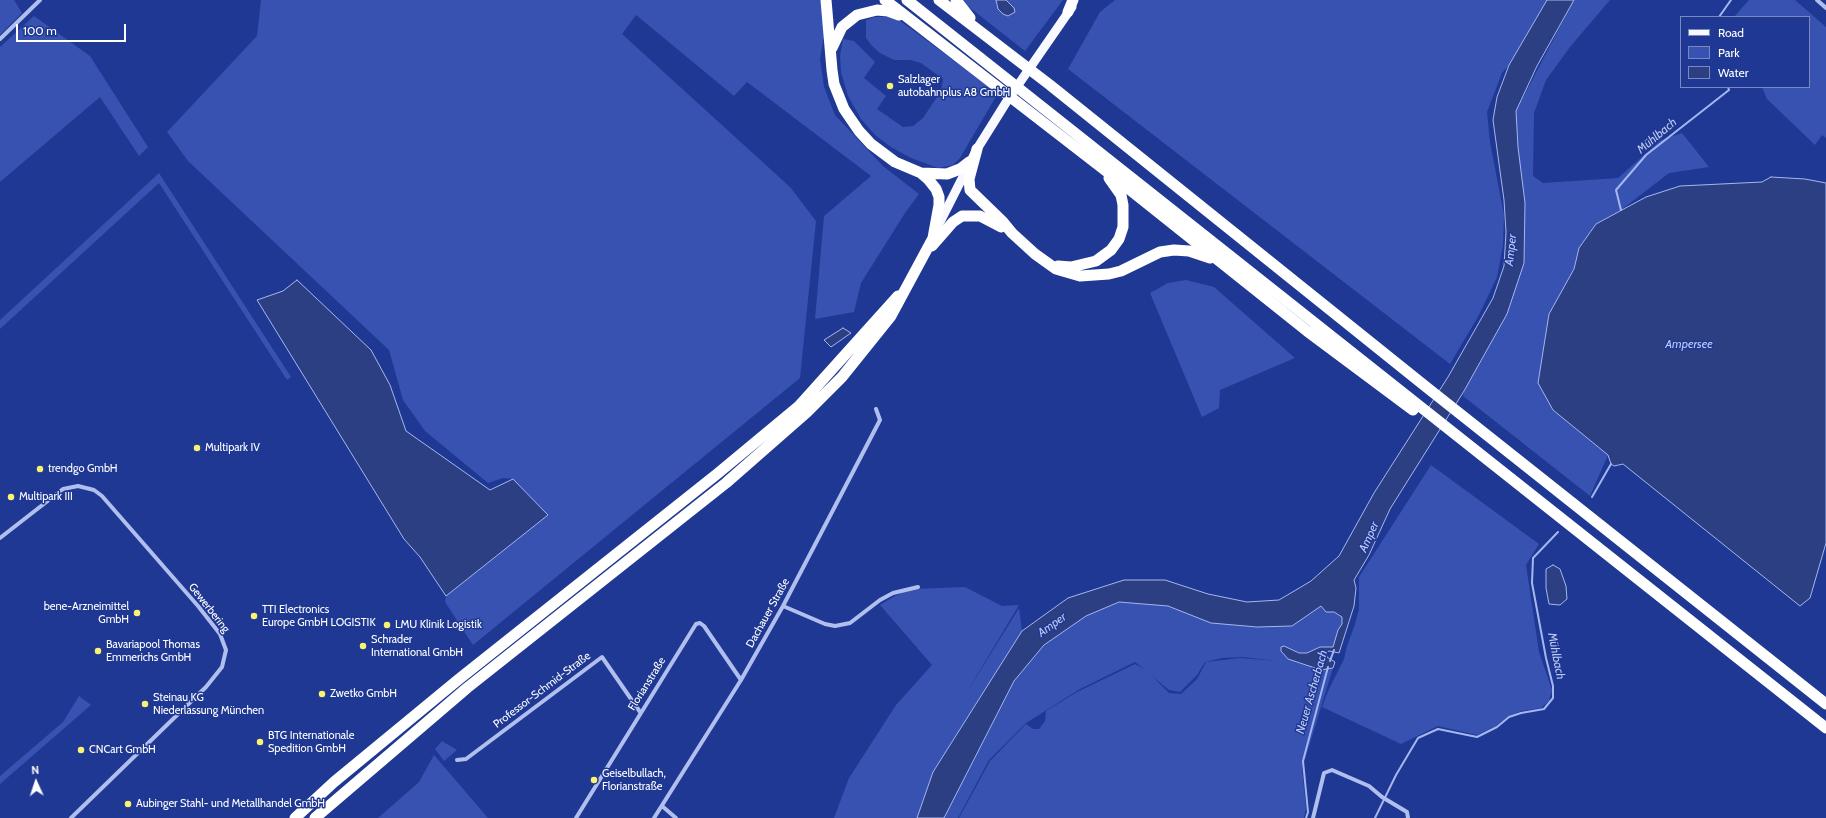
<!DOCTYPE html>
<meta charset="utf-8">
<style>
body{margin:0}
#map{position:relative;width:1826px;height:818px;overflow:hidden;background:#1f3893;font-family:Cabin,sans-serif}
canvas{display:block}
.legend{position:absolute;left:1680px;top:16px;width:130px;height:72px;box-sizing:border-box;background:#1f3893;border:1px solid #7988be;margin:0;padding:5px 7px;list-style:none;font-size:12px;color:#fff}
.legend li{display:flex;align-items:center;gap:8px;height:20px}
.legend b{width:20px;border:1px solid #7988be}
.north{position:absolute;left:16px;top:762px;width:40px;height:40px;-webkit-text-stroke:3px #1f3893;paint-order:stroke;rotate:357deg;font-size:11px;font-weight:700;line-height:16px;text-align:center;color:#fff}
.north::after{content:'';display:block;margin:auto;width:14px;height:18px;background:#fff;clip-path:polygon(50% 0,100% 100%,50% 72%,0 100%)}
.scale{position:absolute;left:16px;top:24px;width:110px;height:18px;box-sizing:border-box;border:2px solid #fff;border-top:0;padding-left:5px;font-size:12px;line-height:14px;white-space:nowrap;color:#fff;-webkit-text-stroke:3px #1f3893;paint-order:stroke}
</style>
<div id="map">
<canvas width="1826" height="818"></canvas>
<ul class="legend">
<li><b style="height:5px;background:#f8f9ff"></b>Road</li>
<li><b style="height:11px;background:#3752b1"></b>Park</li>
<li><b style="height:11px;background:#2d3f83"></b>Water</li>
</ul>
<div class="north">N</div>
<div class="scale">100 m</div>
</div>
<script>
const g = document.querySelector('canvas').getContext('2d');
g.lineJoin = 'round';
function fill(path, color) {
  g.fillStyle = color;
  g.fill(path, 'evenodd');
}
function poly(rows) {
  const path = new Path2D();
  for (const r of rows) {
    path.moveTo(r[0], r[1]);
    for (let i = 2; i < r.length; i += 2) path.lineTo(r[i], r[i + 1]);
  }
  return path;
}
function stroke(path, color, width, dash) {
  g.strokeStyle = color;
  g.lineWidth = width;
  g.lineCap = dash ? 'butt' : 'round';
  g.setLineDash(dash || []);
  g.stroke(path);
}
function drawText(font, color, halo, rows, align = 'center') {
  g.font = font + ' Cabin,sans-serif';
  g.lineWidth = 3;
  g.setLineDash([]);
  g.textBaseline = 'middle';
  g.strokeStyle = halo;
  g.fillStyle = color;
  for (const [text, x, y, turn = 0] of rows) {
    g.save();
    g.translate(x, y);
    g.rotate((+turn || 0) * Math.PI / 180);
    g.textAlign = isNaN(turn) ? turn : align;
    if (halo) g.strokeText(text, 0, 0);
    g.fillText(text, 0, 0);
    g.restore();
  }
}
fill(poly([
 [0,0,14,0,22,13,0,35],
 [261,0,823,0,826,24,820,59,824,87,835,115,883,166,919,194,905,213,861,283,854,312,815,319,824,216,871,176,747,82,734,96,636,15,622,34,790,187,816,221,800,378,473,645,445,602,446,596,548,515,513,479,503,478,488,483,425,431,403,400,389,350,188,161,167,132,257,36],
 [960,0,996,0,996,5,1015,12,1014,8,1006,0,1063,0,1025,51],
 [1115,0,1547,0,1509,65,1502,73,1487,112,1490,142,1504,215,1503,245,1497,277,1479,315,1450,364,1068,69,1100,12],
 [1574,0,1610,0,1570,47,1546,80,1534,113,1533,176,1543,183,1618,178,1661,140,1682,133,1709,167,1669,173,1621,210,1596,224,1579,248,1574,269,1549,314,1538,383,1553,410,1608,455,1590,496,1463,396,1464,391,1506,316,1518,149,1516,111],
 [1749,0,1795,0,1826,27,1826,138,1822,135,1815,145,1767,99,1762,87,1809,87,1809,17,1734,17],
 [34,16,90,56,148,147,139,156,100,97,0,182,0,47],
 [874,17,887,17,899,20,998,93,960,158,953,165,938,168,911,158,891,147,875,135,861,119,848,96,841,72,840,56,843,39,854,41,875,62,864,78,886,96,877,109,903,127,913,126,923,118,941,91,943,79,921,63,910,60,894,60,880,53,872,46,866,38,866,20],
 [159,173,291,377,287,380,159,183,0,329,0,320],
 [1186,280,1214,287,1295,358,1220,390,1219,408,1202,417,1150,293,1168,283],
 [1431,465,1539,544,1526,565,1539,652,1552,690,1549,701,1541,708,1521,711,1509,716,1496,726,1477,735,1438,726,1401,744,1322,707,1328,691,1344,659,1347,646,1355,624,1359,609,1359,577],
 [965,587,1002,606,1019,605,964,697,1019,608,1022,631,933,772,917,818,834,818,849,778,896,705,932,665,880,605,895,596,912,589],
 [1119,602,1168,606,1213,623,1257,627,1292,626,1321,606,1342,617,1342,624,1338,630,1333,648,1320,647,1307,653,1299,653,1284,646,1288,659,1321,670,1333,668,1302,769,1306,808,1304,818,959,818,990,761,1026,724,1033,729,1039,729,1045,721,1046,711,1077,692,1135,664,1144,669,1135,662,1080,689,1026,723,989,760,958,818,944,818,1014,681,1044,645,1086,616],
 [1243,657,1277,661,1240,658,1206,662,1197,679,1181,694,1169,693,1152,676,1169,690,1180,692,1197,675,1205,662,1222,658],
 [79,696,91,705,0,784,0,776,63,722],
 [442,741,457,750,444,761,435,749],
 [434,755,488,818,378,818,419,782]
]), '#3752b1');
const water = poly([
 [996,0,1006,0,1014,8,1015,12,1008,16,1003,14,998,9,996,0],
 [1547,0,1574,0,1537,66,1516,111,1518,147,1525,203,1524,263,1507,314,1464,391,1390,509,1369,555,1354,580,1356,588,1354,606,1339,653,1329,651,1326,653,1327,657,1335,662,1333,668,1321,670,1288,659,1281,651,1281,647,1284,646,1299,653,1307,653,1320,647,1333,647,1338,630,1342,624,1342,617,1334,612,1326,612,1321,606,1292,626,1257,627,1211,623,1168,606,1119,602,1086,616,1044,645,1014,681,944,818,917,818,933,772,1022,631,1068,598,1124,580,1165,580,1208,594,1247,602,1279,600,1311,581,1339,556,1374,493,1448,377,1493,298,1504,266,1506,232,1504,200,1493,120,1497,97,1509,65,1547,0],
 [1771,177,1805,179,1826,183,1826,543,1810,598,1800,606,1623,464,1614,466,1611,464,1608,455,1553,410,1538,383,1549,314,1574,269,1579,248,1596,224,1646,197,1680,186,1762,182,1771,177],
 [297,280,371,350,390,385,406,431,490,490,513,479,548,515,446,596,420,557,404,539,257,300,283,291,297,280],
 [843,328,851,333,831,347,824,340,843,328],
 [1553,565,1560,569,1566,586,1567,599,1560,605,1549,604,1546,588,1546,569,1553,565]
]);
fill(water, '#2d3f83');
stroke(water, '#a5b7ef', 1);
stroke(poly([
 [1719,17,1731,0],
 [1621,210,1616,190,1646,155,1729,90,1728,87],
 [1592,497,1611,464],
 [1330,661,1334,650],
 [1306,818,1308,812,1303,761,1328,667],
 [1375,818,1396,775,1418,738,1438,729,1477,737,1497,727,1509,717,1521,713,1544,709,1553,698,1553,686,1546,658,1532,583,1533,558,1558,532]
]), '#a5b7ef', 2);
stroke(poly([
 [1817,0,1826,8],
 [0,39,40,0],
 [0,538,63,489,78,486,94,490,102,496,198,606,220,634,226,650,222,667,206,687,71,818],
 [783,606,825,624,835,626,850,623,880,600,893,593,918,587],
 [457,760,466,759,602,657,640,712],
 [662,806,676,818],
 [576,818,696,624,700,623,704,626,741,680],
 [654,818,741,680,783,606,880,420,876,409],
 [1313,818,1324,773,1332,770,1369,786,1382,797,1407,812,1408,818]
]), '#b1bfee', 4);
stroke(poly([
 [937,228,977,149,1007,101,1072,7]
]), '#f8f9ff', 9);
stroke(poly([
 [885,0,1115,178,1307,331,1413,410],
 [907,0,1826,728],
 [939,0,1050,85,1425,386,1826,704],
 [956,0,970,18],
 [1068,12,1073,0],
 [832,48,842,27,857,15,877,10,888,11,899,15],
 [977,149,969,179,970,190,1003,222,1012,233,1035,254,1056,269,1080,276,1109,274,1121,271,1160,252,1174,250,1189,251,1210,258],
 [921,173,947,174,960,169,969,162],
 [932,246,953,222,962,216,980,216,1001,227],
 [1058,266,1071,267,1096,261,1111,250,1119,239,1123,227,1123,205,1121,195,1109,178],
 [295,818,334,782,459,679,717,474,799,406,898,296],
 [315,818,467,688,726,483,807,412,842,377,891,316,933,238,939,205,939,197,936,189,928,179,921,173,895,162,871,144,859,131,844,109,834,84,832,70,826,0]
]), '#fff', 11);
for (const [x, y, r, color] of [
 [890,86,4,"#fbf272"],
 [197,448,4,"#fbf272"],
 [40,469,4,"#fbf272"],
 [11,497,4,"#fbf272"],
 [137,613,4,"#fbf272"],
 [254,616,4,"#fbf272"],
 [387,625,4,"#fbf272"],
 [363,646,4,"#fbf272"],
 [98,651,4,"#fbf272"],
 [322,694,4,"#fbf272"],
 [145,704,4,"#fbf272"],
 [260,742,4,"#fbf272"],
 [81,750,4,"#fbf272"],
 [594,780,4,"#fbf272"],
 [128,804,4,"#fbf272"]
]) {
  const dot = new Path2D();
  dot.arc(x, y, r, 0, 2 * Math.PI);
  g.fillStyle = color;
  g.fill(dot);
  stroke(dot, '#1f3893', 1.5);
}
drawText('11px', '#fff', '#1f3893', [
 ["Salzlager",898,80],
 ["autobahnplus A8 GmbH",898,93],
 ["Multipark IV",205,448],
 ["trendgo GmbH",48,469],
 ["Multipark III",19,497],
 ["bene-Arzneimittel",129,607,"right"],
 ["GmbH",129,620,"right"],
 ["TTI Electronics",262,610],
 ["Europe GmbH LOGISTIK",262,623],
 ["LMU Klinik Logistik",395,625],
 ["Schrader",371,640],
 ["International GmbH",371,653],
 ["Bavariapool Thomas",106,645],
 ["Emmerichs GmbH",106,658],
 ["Zwetko GmbH",330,694],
 ["Steinau KG",153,698],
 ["Niederlassung München",153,711],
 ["BTG Internationale",268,736],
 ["Spedition GmbH",268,749],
 ["CNCart GmbH",89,750],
 ["Geiselbullach,",602,774],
 ["Florianstraße",602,787],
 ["Aubinger Stahl- und Metallhandel GmbH",136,804]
], 'left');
drawText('11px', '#fff', '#1f3893', [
 ["Gewerbering",209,608,52],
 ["Dachauer Straße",768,613,-61],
 ["Florianstraße",647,684,-58],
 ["Professor-Schmid-Straße",542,690,-37]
]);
drawText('italic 12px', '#bdcaf4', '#1f3893', [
 ["Mühlbach",1657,136,-40],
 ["Amper",1511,250,-84],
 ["Ampersee",1689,344],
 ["Amper",1369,537,-66],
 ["Amper",1052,625,-36],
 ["Mühlbach",1556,656,79],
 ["Neuer Ascherbach",1312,692,-74]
]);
</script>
